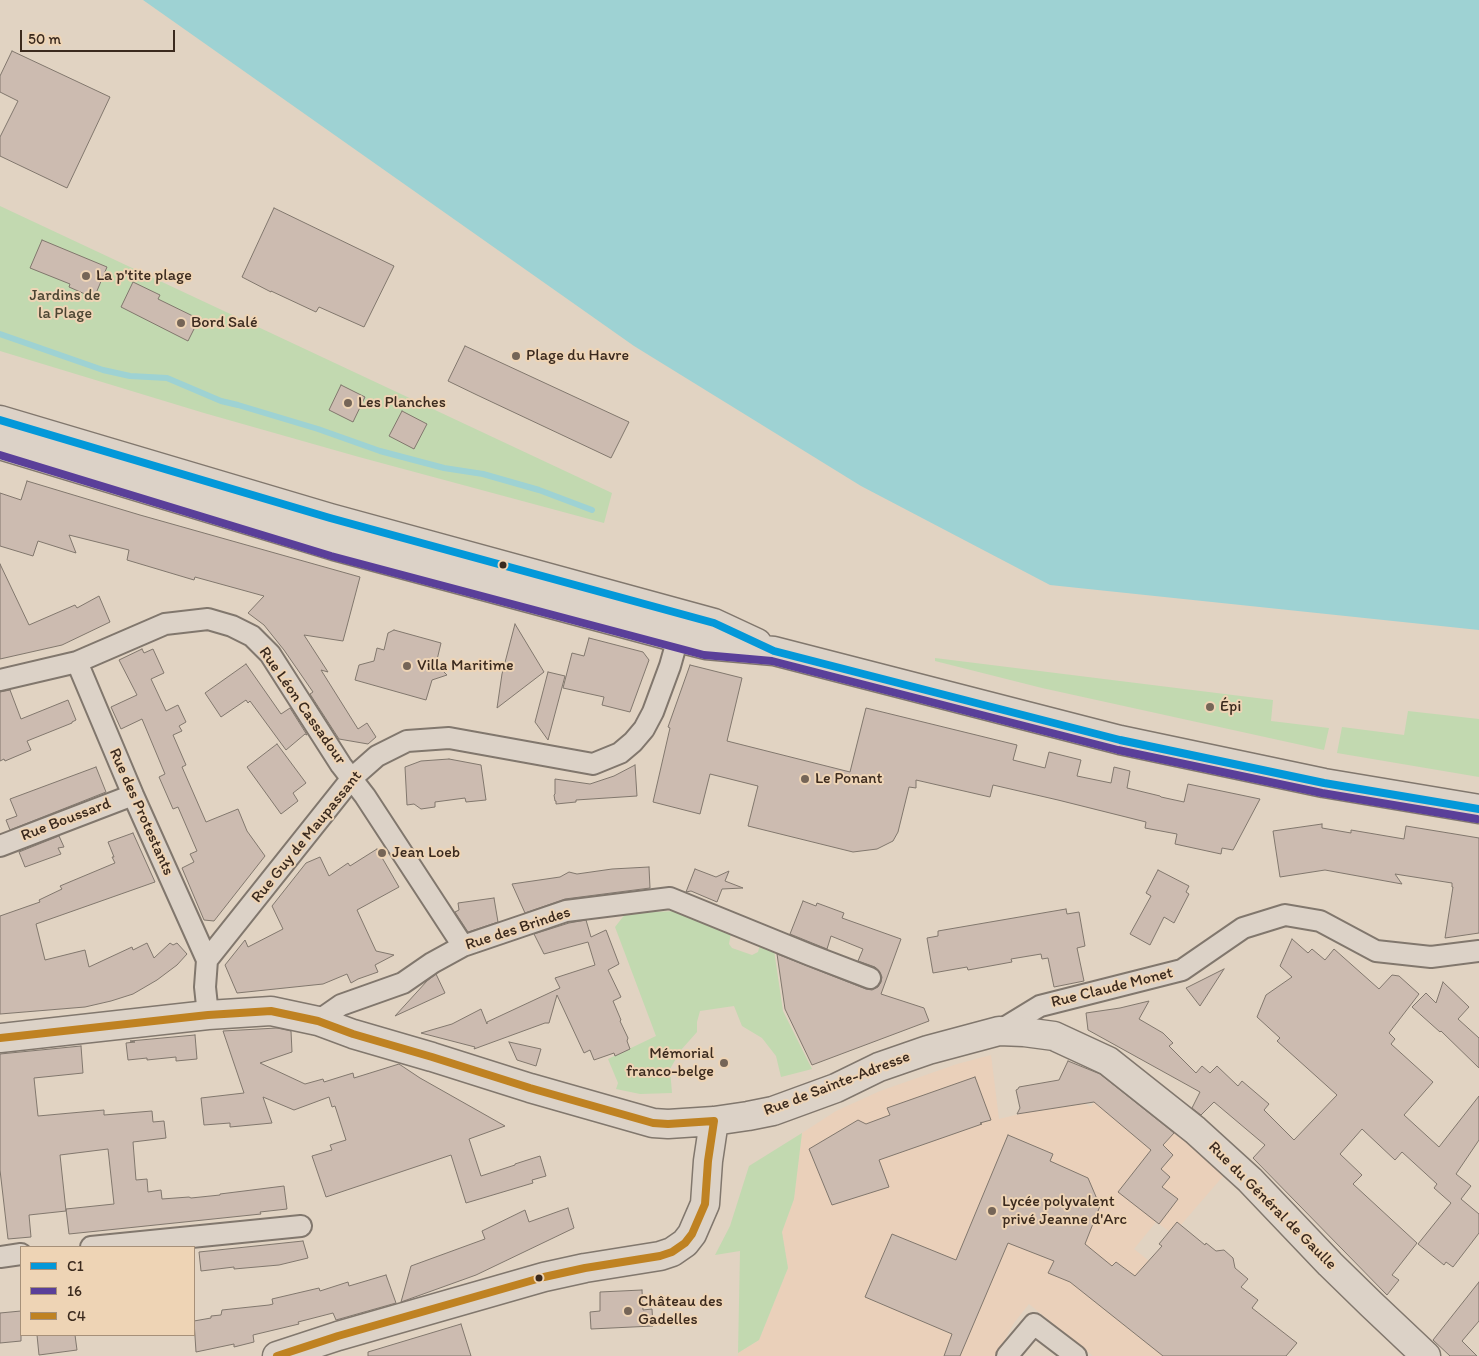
<!DOCTYPE html>
<meta charset="utf-8">
<style>
body{margin:0}
#map{position:relative;width:1479px;height:1356px;overflow:hidden;background:#e1d3c2;font-family:Itim,sans-serif}
canvas{display:block}
.legend{position:absolute;left:20px;top:1246px;width:175px;height:90px;box-sizing:border-box;background:#eed4b5;border:1px solid #a69079;margin:0;padding:6px 9px;list-style:none;font-size:15px;color:#3b2a1e}
.legend li{display:flex;align-items:center;gap:10px;height:25px}
.legend b{width:25px;border:1px solid #a69079}
.scale{position:absolute;left:20px;top:30px;width:155px;height:22px;box-sizing:border-box;border:2px solid #3b2a1e;border-top:0;padding-left:6px;font-size:15px;line-height:18px;white-space:nowrap;color:#3b2a1e;-webkit-text-stroke:4px #eed4b5;paint-order:stroke}
</style>
<div id="map">
<canvas width="1479" height="1356"></canvas>
<ul class="legend">
<li><b style="height:6px;background:#0398d9"></b>C1</li>
<li><b style="height:6px;background:#5a3f99"></b>16</li>
<li><b style="height:6px;background:#bf8222"></b>C4</li>
</ul>
<div class="scale">50 m</div>
</div>
<script>
const g = document.querySelector('canvas').getContext('2d');
g.lineJoin = 'round';
function fill(path, color) {
  g.fillStyle = color;
  g.fill(path, 'evenodd');
}
function poly(rows) {
  const path = new Path2D();
  for (const r of rows) {
    path.moveTo(r[0], r[1]);
    for (let i = 2; i < r.length; i += 2) path.lineTo(r[i], r[i + 1]);
  }
  return path;
}
function stroke(path, color, width, dash) {
  g.strokeStyle = color;
  g.lineWidth = width;
  g.lineCap = dash ? 'butt' : 'round';
  g.setLineDash(dash || []);
  g.stroke(path);
}
function drawText(font, color, halo, rows, align = 'center') {
  g.font = font + ' Itim,sans-serif';
  g.lineWidth = 4;
  g.setLineDash([]);
  g.textBaseline = 'middle';
  g.strokeStyle = halo;
  g.fillStyle = color;
  for (const [text, x, y, turn = 0] of rows) {
    g.save();
    g.translate(x, y);
    g.rotate((+turn || 0) * Math.PI / 180);
    g.textAlign = isNaN(turn) ? turn : align;
    if (halo) g.strokeText(text, 0, 0);
    g.fillText(text, 0, 0);
    g.restore();
  }
}
fill(poly([
 [991,1055,999,1119,1028,1112,1084,1103,1091,1107,1094,1102,1156,1153,1175,1132,1225,1174,1173,1234,1156,1222,1134,1249,1189,1292,1213,1265,1258,1300,1252,1308,1297,1343,1286,1356,1093,1356,1029,1304,1014,1323,996,1356,738,1356,738,1353,759,1340,788,1268,782,1232,794,1199,802,1133,836,1111,880,1091,957,1064]
]), '#ead0ba');
fill(poly([
 [0,206,612,493,604,523,359,457,204,413,0,351],
 [935,658,1273,700,1271,721,1329,728,1324,750,1042,688,935,661],
 [1408,711,1479,719,1479,777,1337,753,1342,727,1404,735],
 [677,911,731,933,729,944,732,948,752,955,758,952,760,945,774,950,783,1011,812,1069,781,1077,776,1056,762,1038,742,1026,734,1006,700,1011,697,1022,697,1032,681,1050,670,1069,672,1093,640,1094,616,1089,618,1083,608,1059,656,1036,615,927,626,913],
 [802,1133,794,1199,782,1232,788,1268,759,1340,738,1353,740,1251,715,1255,730,1226,749,1166]
]), '#c2d9b0');
fill(poly([
 [143,0,1479,0,1479,630,1050,585,861,486,634,346]
]), '#9ed2d3');
stroke(poly([
 [0,334,103,370,130,376,167,378,221,401,238,405,318,429,380,451,444,468,483,474,539,490,592,510]
]), '#9ed2d3', 6);
const building = poly([
 [12,51,110,97,67,188,0,156,0,137,18,101,0,92,0,76,12,51],
 [274,208,394,266,364,327,319,307,316,312,271,291,271,292,242,277,274,208],
 [42,240,107,267,94,298,69,287,70,284,30,268,42,240],
 [133,282,160,295,158,299,199,319,188,341,121,307,133,282],
 [465,346,629,422,611,458,477,395,448,381,465,346],
 [341,385,365,397,353,422,329,410,341,385],
 [402,411,427,424,414,449,389,436,402,411],
 [27,481,140,515,360,577,343,641,304,635,328,672,321,670,358,729,367,723,376,737,368,744,339,739,310,694,313,692,284,650,264,625,248,613,264,596,195,577,194,580,127,560,129,550,69,535,76,553,38,541,33,556,0,546,0,493,21,500,27,481],
 [0,564,29,625,75,605,77,608,99,596,110,622,62,645,0,659,0,564],
 [515,624,544,672,497,708,502,674,515,624],
 [394,630,441,643,436,664,447,675,432,680,426,700,355,680,359,665,374,661,377,648,384,650,388,633,394,630],
 [589,638,643,652,649,660,630,712,602,705,604,697,563,688,572,653,584,656,589,638],
 [142,649,144,653,153,649,164,673,151,679,166,711,178,705,186,722,179,726,182,731,173,735,186,765,182,767,206,822,238,809,247,831,265,856,214,921,204,920,182,868,194,862,190,854,197,851,178,807,173,809,159,777,165,774,142,719,121,729,111,707,137,695,119,660,142,649],
 [246,664,281,714,290,708,307,735,305,734,286,750,250,701,248,703,246,700,221,717,205,693,246,664],
 [690,665,742,678,727,741,850,772,866,708,1017,745,1013,760,1045,768,1049,752,1081,760,1077,776,1111,783,1114,767,1130,771,1127,788,1160,796,1161,797,1184,802,1188,784,1260,799,1233,850,1222,848,1221,854,1175,844,1177,834,1145,828,1146,822,1058,800,993,785,990,797,916,780,916,788,909,787,898,832,893,841,877,849,853,852,748,826,758,786,710,774,700,814,653,802,670,728,668,727,690,665],
 [548,672,565,676,548,740,535,722,548,672],
 [10,690,21,719,68,700,76,720,72,722,72,723,27,741,31,750,5,761,4,759,0,761,0,692,10,690],
 [277,744,306,783,293,793,298,801,281,814,247,767,277,744],
 [449,759,481,765,486,800,466,802,465,798,435,802,435,807,421,809,414,804,407,805,405,767,421,761,449,759],
 [635,765,637,796,576,800,576,802,556,804,556,801,555,801,554,795,555,794,555,779,590,784,614,776,635,765],
 [96,767,106,792,10,830,6,820,17,816,10,799,96,767],
 [1322,824,1322,828,1351,833,1351,830,1404,839,1406,826,1479,838,1479,933,1445,938,1453,887,1452,887,1452,883,1395,874,1402,884,1325,870,1280,877,1273,831,1322,824],
 [133,833,155,882,36,924,45,960,85,950,89,967,132,947,133,950,147,943,154,958,170,943,173,945,177,943,187,954,177,965,157,980,133,994,111,1001,85,1007,0,1014,0,916,40,902,39,900,62,889,60,886,115,863,112,857,114,857,108,842,133,833],
 [59,836,64,847,58,848,61,854,25,867,19,852,59,836],
 [377,849,399,887,357,910,376,951,394,955,375,965,378,972,358,979,351,983,347,974,323,984,237,993,225,965,245,940,248,947,283,929,272,906,306,863,320,857,329,876,348,863,350,866,377,849],
 [649,867,650,888,565,899,525,913,512,884,560,877,569,872,577,874,612,869,649,867],
 [695,869,716,877,729,871,725,881,743,888,722,889,717,902,691,891,686,892,695,869],
 [1158,870,1189,886,1186,892,1189,894,1174,923,1164,917,1150,945,1130,934,1151,896,1146,893,1158,870],
 [494,898,498,922,468,932,455,912,459,910,458,903,494,898],
 [803,901,816,906,817,903,844,913,842,918,901,939,881,994,924,1008,929,1021,812,1065,785,1009,777,954,866,989,872,990,878,987,881,982,882,977,879,971,875,967,858,961,863,949,831,936,827,949,790,934,803,901],
 [1066,909,1067,914,1079,912,1085,946,1077,948,1084,981,1054,987,1048,958,1042,959,1041,954,1011,959,1012,962,968,970,967,967,933,973,927,938,938,936,938,931,1066,909],
 [586,920,591,937,606,930,619,964,608,970,621,997,613,1001,621,1020,620,1021,628,1038,627,1041,630,1049,615,1056,614,1053,594,1060,590,1050,584,1053,557,995,549,1023,545,1023,474,1049,475,1047,421,1033,452,1024,481,1009,487,1024,487,1022,560,988,555,978,595,965,588,942,544,954,534,934,569,923,586,920],
 [1292,939,1308,953,1312,949,1325,960,1334,949,1379,989,1392,975,1399,976,1419,994,1389,1033,1395,1039,1391,1044,1433,1082,1404,1115,1439,1147,1479,1096,1479,1140,1456,1174,1471,1186,1461,1199,1479,1214,1479,1233,1453,1267,1446,1262,1444,1265,1418,1244,1451,1203,1434,1188,1437,1184,1402,1152,1395,1160,1362,1129,1340,1154,1362,1175,1353,1184,1417,1243,1392,1275,1399,1280,1387,1295,1253,1158,1265,1145,1214,1102,1201,1115,1192,1108,1200,1092,1088,1030,1086,1013,1120,1008,1149,1001,1139,1019,1163,1033,1173,1043,1169,1046,1196,1073,1202,1066,1210,1073,1217,1066,1238,1086,1242,1081,1269,1104,1264,1110,1294,1140,1337,1095,1277,1041,1280,1038,1257,1017,1266,995,1292,977,1280,966,1292,939],
 [1224,969,1200,1006,1186,988,1224,969],
 [436,974,445,993,395,1016,427,981,436,974],
 [1443,982,1469,1007,1458,1019,1479,1038,1479,1068,1441,1031,1440,1032,1412,1007,1426,993,1436,1003,1443,982],
 [277,1028,291,1031,292,1052,260,1063,305,1084,323,1079,324,1082,353,1073,354,1078,399,1064,420,1078,505,1126,469,1139,481,1176,515,1165,515,1164,540,1156,546,1176,532,1180,533,1183,466,1203,451,1155,326,1197,312,1156,332,1150,330,1145,346,1140,335,1106,332,1107,329,1097,294,1110,263,1097,272,1123,230,1127,230,1123,204,1125,201,1098,244,1093,223,1031,277,1028],
 [195,1035,197,1059,176,1061,176,1057,147,1060,147,1058,128,1060,126,1043,135,1042,130,1041,195,1035],
 [509,1042,541,1049,536,1066,517,1060,509,1042],
 [81,1046,83,1073,34,1078,38,1116,104,1110,104,1115,152,1111,153,1122,164,1121,166,1138,133,1142,136,1180,147,1179,148,1192,161,1190,162,1199,189,1197,191,1198,220,1195,220,1194,284,1186,287,1209,260,1212,261,1214,69,1234,66,1209,114,1204,108,1149,60,1155,66,1211,29,1215,31,1237,8,1239,0,1170,0,1054,81,1046],
 [1068,1061,1100,1074,1174,1133,1163,1145,1173,1155,1161,1169,1170,1177,1162,1187,1178,1199,1159,1224,1118,1192,1151,1150,1094,1102,1017,1114,1020,1108,1016,1090,1018,1089,1019,1087,1059,1080,1068,1061],
 [975,1077,991,1120,980,1123,982,1124,879,1160,889,1187,832,1205,809,1149,858,1120,866,1124,890,1115,887,1108,975,1077],
 [1008,1135,1053,1154,1050,1161,1088,1178,1100,1206,1085,1244,1112,1266,1116,1262,1135,1276,1162,1246,1159,1244,1177,1222,1205,1245,1206,1243,1216,1251,1224,1250,1233,1258,1235,1268,1248,1279,1241,1287,1258,1300,1252,1308,1297,1343,1286,1356,1163,1356,1070,1282,1048,1273,1054,1261,1008,1243,960,1356,944,1356,952,1334,865,1297,892,1234,956,1260,1008,1135],
 [568,1208,574,1228,476,1275,401,1302,411,1266,485,1239,482,1231,525,1210,529,1222,568,1208],
 [303,1241,308,1258,279,1265,234,1269,234,1267,201,1271,199,1252,303,1241],
 [386,1275,396,1303,336,1320,333,1313,298,1322,299,1324,253,1335,254,1342,234,1347,234,1344,196,1352,194,1321,211,1318,211,1316,221,1315,222,1310,269,1305,273,1304,272,1299,319,1288,320,1291,348,1282,349,1286,386,1275],
 [1479,1282,1479,1321,1462,1341,1477,1356,1450,1356,1433,1340,1479,1282],
 [642,1290,643,1310,652,1309,653,1326,591,1329,590,1312,600,1311,600,1292,642,1290],
 [21,1311,21,1341,0,1343,0,1313,21,1311],
 [461,1324,471,1356,368,1356,368,1352,461,1324],
 [37,1335,75,1335,77,1350,39,1355,37,1335]
]);
fill(building, '#ccbbb0');
stroke(building, '#81776d', 1);
const street = poly([
 [77,662,133,795,207,960],
 [0,680,77,662,165,624,208,619,232,626,252,636,270,654,341,765,365,796,463,946],
 [0,846,133,795],
 [208,1015,205,987,207,960,352,778,377,756,407,741,449,738,593,764,620,753,633,742,644,729,653,712,670,666,681,627],
 [318,1021,341,1005,403,983,432,963,463,946,566,911,670,898,810,955,870,978],
 [999,1031,1040,1006,1182,970,1243,928,1285,915,1320,921,1376,951,1431,957,1479,951],
 [91,1247,301,1226],
 [0,1257,21,1254],
 [1007,1356,1034,1324,1076,1356]
]);
const secondary = poly([
 [0,1038,208,1015,271,1011,318,1021,353,1034,432,1057,530,1088,653,1123,668,1124,714,1121,748,1116,773,1111,836,1088,879,1067,928,1050,999,1031,1024,1032,1054,1036,1108,1061,1195,1130,1250,1180,1330,1264,1371,1304,1426,1356],
 [277,1356,338,1336,544,1277,585,1268,660,1256,672,1252,685,1243,692,1234,705,1204,708,1161,714,1121]
]);
const primary = poly([
 [0,420,330,518,714,623,757,643],
 [0,445,334,546,678,638,706,645,774,651,1120,740,1324,783,1479,809]
]);
stroke(street, '#81776d', 24);
stroke(secondary, '#81776d', 31);
stroke(primary, '#81776d', 31);
stroke(street, '#dcd2c7', 20);
stroke(secondary, '#dcd2c7', 28);
stroke(primary, '#dcd2c7', 28);
stroke(poly([
 [0,420,330,518,714,623,774,651,1120,740,1324,783,1479,809]
]), '#0398d9', 8);
stroke(poly([
 [0,455,331,556,704,655,772,661,1118,750,1322,793,1477,819]
]), '#5a3f99', 8);
stroke(poly([
 [0,1038,208,1015,271,1011,318,1021,353,1034,432,1057,530,1088,653,1123,668,1124,714,1121,708,1161,705,1204,692,1234,685,1243,672,1252,660,1256,585,1268,544,1277,338,1336,277,1356]
]), '#bf8222', 8);
for (const [x, y, r, color] of [
 [86,276,5,"#756557"],
 [181,323,5,"#756557"],
 [516,356,5,"#756557"],
 [348,403,5,"#756557"],
 [503,565,4.5,"#3b2a1e"],
 [407,666,5,"#756557"],
 [1210,707,5,"#756557"],
 [805,779,5,"#756557"],
 [382,853,5,"#756557"],
 [724,1063,5,"#756557"],
 [992,1211,5,"#756557"],
 [539,1278,4.5,"#3b2a1e"],
 [628,1311,5,"#756557"]
]) {
  const dot = new Path2D();
  dot.arc(x, y, r, 0, 2 * Math.PI);
  g.fillStyle = color;
  g.fill(dot);
  stroke(dot, '#eed4b5', 2);
}
drawText('16px', '#3b2a1e', '#eed4b5', [
 ["La p'tite plage",96,276],
 ["Bord Salé",191,323],
 ["Plage du Havre",526,356],
 ["Les Planches",358,403],
 ["Villa Maritime",417,666],
 ["Épi",1220,707],
 ["Le Ponant",815,779],
 ["Jean Loeb",392,853],
 ["Mémorial",714,1054,"right"],
 ["franco-belge",714,1072,"right"],
 ["Lycée polyvalent",1002,1202],
 ["privé Jeanne d'Arc",1002,1220],
 ["Château des",638,1302],
 ["Gadelles",638,1320]
], 'left');
drawText('16px', '#4c4532', '#eed4b5', [
 ["Jardins de",65,296],
 ["la Plage",65,314]
]);
drawText('16px', '#3b2a1e', '#eed4b5', [
 ["Rue Léon Cassadour",302,706,55],
 ["Rue des Protestants",141,812,66],
 ["Rue Boussard",66,820,-21],
 ["Rue Guy de Maupassant",307,837,-51],
 ["Rue des Brindes",518,929,-18],
 ["Rue Claude Monet",1112,988,-14],
 ["Rue de Sainte-Adresse",837,1084,-21],
 ["Rue du Général de Gaulle",1272,1206,45]
]);
</script>
